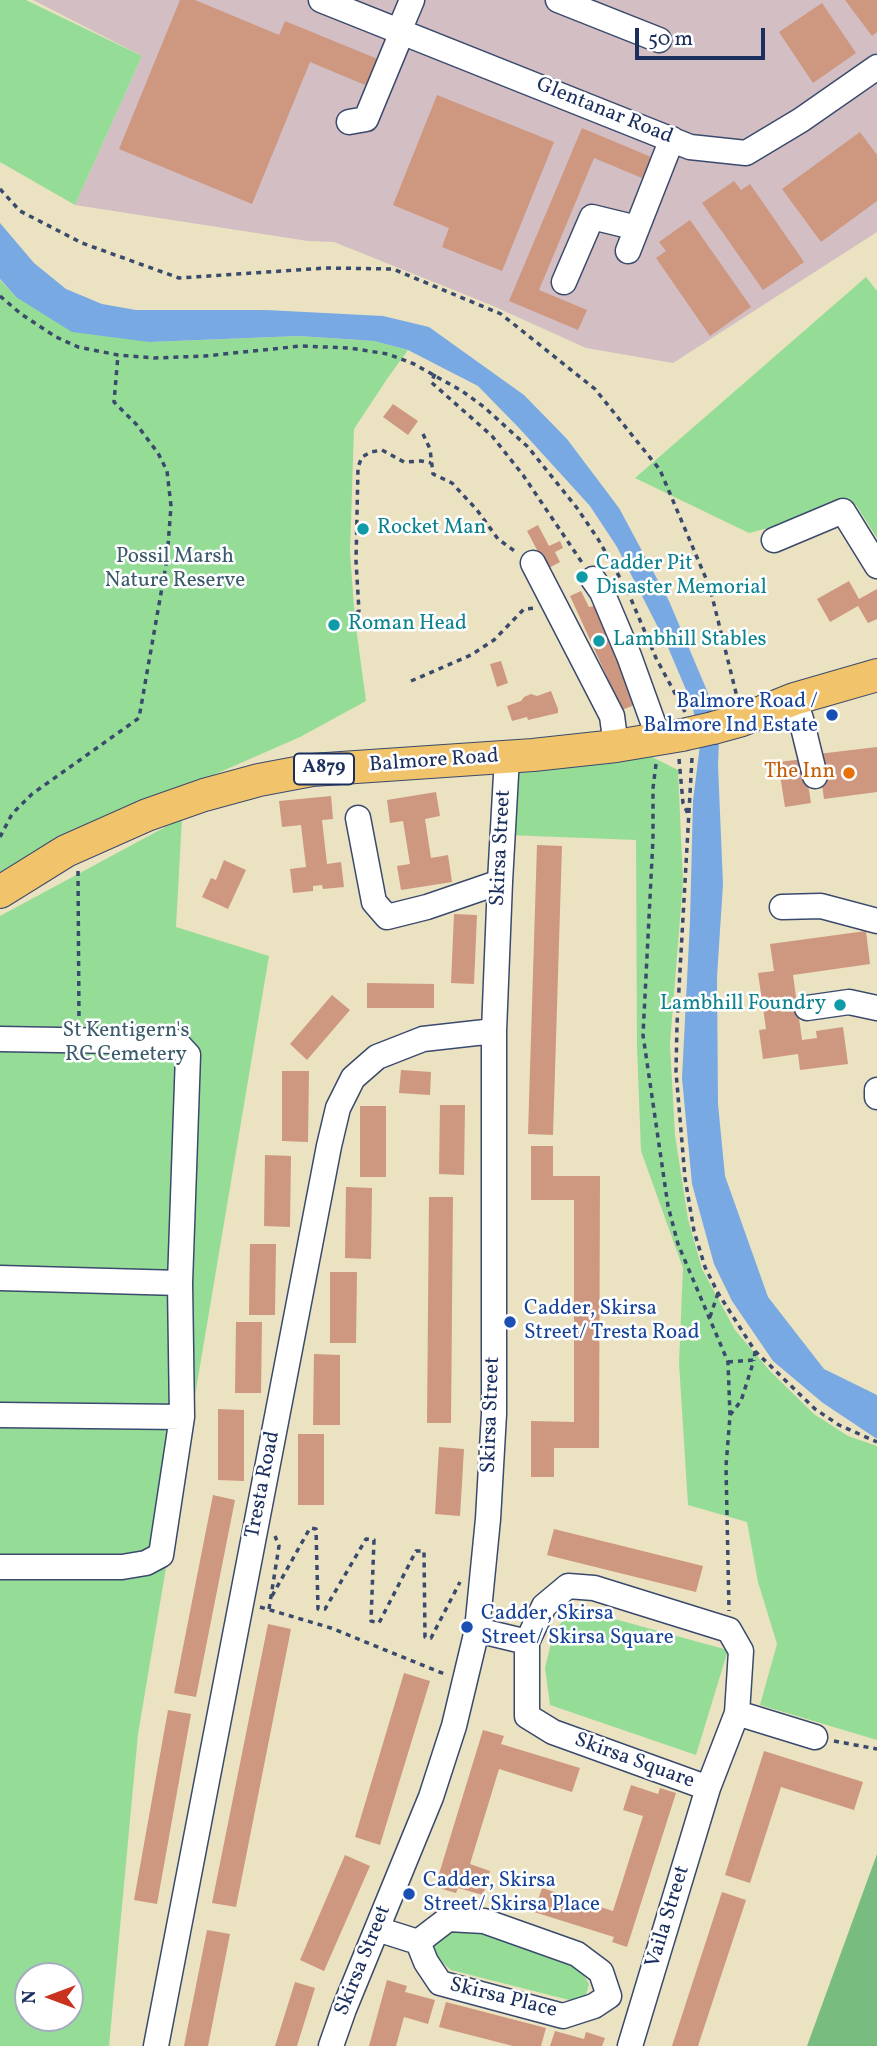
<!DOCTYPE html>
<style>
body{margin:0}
#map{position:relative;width:877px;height:2046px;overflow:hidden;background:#ebe2c1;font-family:Vollkorn,serif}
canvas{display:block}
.north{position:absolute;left:14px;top:1962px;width:70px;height:70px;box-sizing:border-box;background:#fff;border:2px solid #a4acbf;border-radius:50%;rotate:270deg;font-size:19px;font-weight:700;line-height:28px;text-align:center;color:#1b2f5e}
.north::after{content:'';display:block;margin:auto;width:24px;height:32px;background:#c8321e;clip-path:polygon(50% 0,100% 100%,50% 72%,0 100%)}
.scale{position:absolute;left:635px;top:28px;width:130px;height:32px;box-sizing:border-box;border:4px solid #1b2f5e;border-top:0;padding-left:9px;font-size:21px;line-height:24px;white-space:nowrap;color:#1b2f5e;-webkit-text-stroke:5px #fff;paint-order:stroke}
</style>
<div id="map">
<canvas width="877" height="2046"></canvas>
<div class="north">N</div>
<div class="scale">50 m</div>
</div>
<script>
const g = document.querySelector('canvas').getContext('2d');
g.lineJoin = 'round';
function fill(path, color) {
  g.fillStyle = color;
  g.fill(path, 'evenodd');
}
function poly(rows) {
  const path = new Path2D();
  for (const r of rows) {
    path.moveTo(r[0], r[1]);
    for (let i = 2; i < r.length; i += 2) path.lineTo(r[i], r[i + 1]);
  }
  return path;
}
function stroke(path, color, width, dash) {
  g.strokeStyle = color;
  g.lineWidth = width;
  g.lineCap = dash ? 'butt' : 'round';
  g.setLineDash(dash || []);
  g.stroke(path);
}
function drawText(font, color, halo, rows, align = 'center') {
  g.font = font + ' Vollkorn,serif';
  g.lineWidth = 5;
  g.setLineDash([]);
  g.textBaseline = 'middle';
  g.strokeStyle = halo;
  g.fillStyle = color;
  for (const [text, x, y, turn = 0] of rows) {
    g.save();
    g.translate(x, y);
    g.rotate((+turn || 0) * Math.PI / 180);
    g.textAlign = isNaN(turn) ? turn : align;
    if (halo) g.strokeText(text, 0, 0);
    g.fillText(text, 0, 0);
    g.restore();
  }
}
fill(poly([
 [33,0,877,0,877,232,673,363,586,348,491,305,334,242,308,241,75,205,142,56]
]), '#d2bec3');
fill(poly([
 [0,0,26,0,142,56,75,205,0,162],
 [866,277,877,291,877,538,856,505,749,533,635,478],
 [0,280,16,297,149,342,299,336,374,341,408,350,387,379,354,429,350,553,355,620,366,701,300,737,79,834,0,888],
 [650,756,678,770,683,881,670,1044,675,1135,688,1219,702,1269,735,1330,770,1371,814,1414,848,1436,877,1446,877,1740,760,1705,777,1644,758,1582,747,1522,688,1505,679,1363,683,1268,641,1151,637,1047,636,840,507,835,511,764],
 [182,818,176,927,269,956,138,1734,109,2046,0,2046,0,916],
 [28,1976,70,1976,70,2018,28,2018],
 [574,1608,728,1650,696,1755,550,1705,545,1668,554,1631],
 [456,1925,578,1966,589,1984,586,1995,573,2001,451,1970,436,1957,431,1948]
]), '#95dd97');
fill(poly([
 [877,1854,877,2046,807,2046]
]), '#78bc80');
fill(poly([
 [0,223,34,263,66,289,102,304,136,310,266,310,383,316,429,327,524,395,567,439,619,508,669,601,708,693,719,741,718,765,723,884,717,977,718,1104,725,1176,768,1297,824,1369,877,1395,877,1439,823,1403,773,1361,732,1301,714,1264,692,1184,682,1078,690,921,693,801,700,745,692,704,667,645,617,547,590,506,519,428,478,386,408,350,374,341,299,336,149,342,72,332,16,297,0,279]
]), '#78a9e3');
fill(poly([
 [180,0,195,0,279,35,285,21,380,60,370,87,310,62,252,204,119,149],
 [845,0,877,0,877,32,872,36],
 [822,3,856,53,813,83,779,32],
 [437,95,554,142,502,271,442,247,449,228,393,205],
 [582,128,651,157,642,178,594,158,539,290,587,310,578,330,509,301],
 [860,132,877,155,877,201,821,242,782,189],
 [734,181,741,190,750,184,804,262,763,290,702,203],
 [690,220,751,307,710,336,656,258,666,251,659,242],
 [393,404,418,421,408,435,383,417],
 [538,525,549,546,560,541,563,548,555,552,560,562,547,569,527,531],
 [849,581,859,599,877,589,877,619,868,623,858,606,830,622,817,599],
 [581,591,589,607,594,606,637,704,622,710,570,596],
 [501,661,508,683,497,687,490,664],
 [551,691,558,709,558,713,528,720,527,717,512,721,507,706,521,701,524,697,531,694,537,696],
 [877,747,877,792,824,799,818,754],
 [804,759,811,803,785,807,778,762],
 [436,792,440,816,425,819,431,858,448,855,452,882,401,890,397,866,410,864,403,821,390,823,387,800],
 [331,796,333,819,322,820,327,864,341,862,344,887,323,889,322,885,313,886,313,891,293,893,290,869,306,867,301,825,282,827,279,801],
 [537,845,562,846,553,1135,528,1134],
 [224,860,246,870,228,909,202,897,211,878,216,880],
 [454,914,477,915,474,984,451,983],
 [866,931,870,964,793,975,802,1040,817,1038,816,1031,843,1027,848,1064,800,1070,798,1054,763,1059,759,1030,766,1029,758,973,774,971,770,944],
 [367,983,434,984,434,1008,367,1008],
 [332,995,350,1010,307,1060,290,1044],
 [401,1070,431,1072,430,1095,399,1093],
 [282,1071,309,1071,308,1142,282,1141],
 [440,1105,465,1105,464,1175,439,1174],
 [360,1106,386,1106,386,1177,360,1177],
 [531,1146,553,1146,553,1176,600,1176,599,1448,554,1448,554,1477,531,1477,531,1421,574,1422,574,1200,531,1200],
 [265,1155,291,1156,290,1227,264,1226],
 [346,1187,372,1188,371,1259,345,1258],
 [429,1197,453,1197,451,1423,427,1423],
 [250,1244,276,1244,275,1315,249,1315],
 [330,1272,357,1272,356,1343,330,1343],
 [236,1322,262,1322,261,1393,235,1393],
 [314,1354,340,1355,340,1425,313,1425],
 [218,1409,244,1410,244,1481,218,1480],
 [298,1434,324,1434,324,1505,298,1505],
 [439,1447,464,1449,460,1516,435,1514],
 [213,1495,235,1500,196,1697,174,1693],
 [554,1529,703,1566,696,1592,547,1555],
 [268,1624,291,1629,236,1907,212,1903],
 [404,1673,430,1681,380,1845,355,1837],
 [168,1710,191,1714,157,1904,134,1900],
 [483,1730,504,1736,501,1744,580,1768,572,1792,499,1769,470,1864,490,1871,483,1895,458,1888,456,1893,435,1887],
 [764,1751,863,1782,854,1810,781,1787,750,1883,725,1875],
 [631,1785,658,1794,660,1788,676,1793,627,1947,612,1942,614,1937,534,1912,542,1888,613,1911,643,1816,623,1810],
 [345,1855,370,1866,324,1971,300,1960],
 [722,1892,746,1900,698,2046,672,2046],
 [207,1930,230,1934,208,2046,184,2046],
 [387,1980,407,1986,405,1992,435,2000,428,2024,404,2017,396,2046,369,2046],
 [295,1982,315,1988,297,2046,275,2046],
 [446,2002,546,2028,541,2046,513,2046,439,2027],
 [555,2031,584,2039,586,2032,605,2038,602,2046,550,2046]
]), '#ce977f');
const minor = poly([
 [321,0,690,147,746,153,801,120,877,67],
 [558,0,659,40],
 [399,31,412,0],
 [349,122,366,119,402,32],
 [628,251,672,139],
 [564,282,592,217,637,228],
 [774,540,843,511,877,566],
 [533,563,612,716,616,746],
 [593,579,602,592,629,656,659,739],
 [794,699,801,719,815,776],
 [358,818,374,902,387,917,427,907,500,882],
 [782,907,821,906,877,921],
 [807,1008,849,1002,877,1008],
 [0,1039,176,1042,188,1055,180,1283,182,1417,161,1555,146,1563,122,1567,0,1567],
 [877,1090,877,1097],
 [0,1278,180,1283],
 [0,1415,182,1417],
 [477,1630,527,1642],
 [737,1713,815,1737],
 [377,1929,418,1942],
 [418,1942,448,1919,484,1921,577,1954,601,1972,609,1996],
 [418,1942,426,1962,440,1983,563,2016,594,2006,609,1996],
 [156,2046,329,1146,338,1108,353,1078,377,1057,423,1039,494,1031],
 [331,2046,344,2009,431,1797,454,1726,477,1630,488,1519,494,1414,494,1031,500,882,507,757],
 [630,2046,708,1788,737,1713,741,1651,729,1630,594,1588,568,1586,544,1606,527,1642,527,1716,553,1732,708,1788]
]);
const major = poly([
 [713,728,742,720,794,699,877,675],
 [0,892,66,851,147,815,204,795,259,780,312,770,533,755,616,746,682,735]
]);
stroke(minor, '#3a4a6d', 27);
stroke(major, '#3a4a6d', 34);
stroke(poly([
 [0,189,20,211,82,243,179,278,326,268,393,269,501,314,595,389,660,470,710,588,737,697],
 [0,296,21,314,56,337,78,347,118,355,154,358,205,356,301,346,349,348,388,354,414,364,462,391,484,407,528,447,577,508,598,539,628,592,656,658,685,712],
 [435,374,431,382,492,436,523,475,583,564],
 [423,434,430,449,433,474,452,483,477,510,498,539,516,552],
 [356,613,359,611,356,561,358,467,362,457,371,452,382,450,404,462,421,461,431,463],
 [411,681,471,655,494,640,524,609,536,608],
 [692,758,677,1024,676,1072,685,1178,694,1231,705,1267,718,1293,755,1351,815,1409,839,1425,877,1442],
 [679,759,683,803,688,814],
 [656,764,653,788,653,839,643,1035,668,1206,678,1244,728,1362,730,1416,726,1466,729,1611],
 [0,837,12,814,32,794,139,718,167,559,171,506,167,471,158,453,137,425,114,402,118,355],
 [78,871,79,1021],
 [710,1317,718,1293],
 [728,1362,754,1360,755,1351],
 [730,1415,741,1401,754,1360],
 [272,1596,310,1528,316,1529,318,1609,325,1609,366,1539,374,1540,371,1621,379,1623,416,1551,424,1551,425,1637,431,1638,460,1582],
 [260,1607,331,1628,447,1675],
 [269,1609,279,1546,275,1536],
 [834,1741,877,1749]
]), '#3a4a6d', 3.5, [5, 5]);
stroke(minor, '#fff', 24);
stroke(major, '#f1c36a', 32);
const majorBridge = poly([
 [682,735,713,728]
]);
stroke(majorBridge, '#3a4a6d', 34, []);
stroke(majorBridge, '#f1c36a', 32);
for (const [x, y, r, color] of [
 [363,529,7,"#0f9aa8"],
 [582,577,7,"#0f9aa8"],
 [334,625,7,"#0f9aa8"],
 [599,641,7,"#0f9aa8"],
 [832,715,7,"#1a4fb4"],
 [849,773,7,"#e8710a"],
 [840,1005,7,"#0f9aa8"],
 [510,1322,7,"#1a4fb4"],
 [467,1627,7,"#1a4fb4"],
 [409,1894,7,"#1a4fb4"]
]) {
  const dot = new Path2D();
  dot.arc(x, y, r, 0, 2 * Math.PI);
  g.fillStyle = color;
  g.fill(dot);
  stroke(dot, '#fff', 2.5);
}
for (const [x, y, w] of [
 [324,769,60]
]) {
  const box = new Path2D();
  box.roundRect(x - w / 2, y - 15.5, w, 31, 5);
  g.fillStyle = '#fff';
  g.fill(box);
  stroke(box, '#1b2f5e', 2);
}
drawText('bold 19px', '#1b2f5e', null, [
 ["A879",324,769]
]);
drawText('21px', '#1b2f5e', '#fff', [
 ["Glentanar Road",604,112,22],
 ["Balmore Road",434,762,-4],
 ["Skirsa Street",502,848,-87],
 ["Skirsa Street",492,1415,-88],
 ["Tresta Road",264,1485,-79],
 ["Skirsa Square",634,1762,20],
 ["Vaila Street",669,1917,-73],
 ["Skirsa Street",364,1961,-68],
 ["Skirsa Place",503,1999,14]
]);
drawText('21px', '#0d838f', '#fff', [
 ["Rocket Man",377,529],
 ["Cadder Pit",596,565],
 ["Disaster Memorial",596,589],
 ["Roman Head",348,625],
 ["Lambhill Stables",613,641],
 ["Lambhill Foundry",826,1005,"right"]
], 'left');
drawText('21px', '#3a5a6c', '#fff', [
 ["Possil Marsh",175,558],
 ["Nature Reserve",175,582],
 ["St Kentigern's",126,1032],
 ["RC Cemetery",126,1056]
]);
drawText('21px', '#164399', '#fff', [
 ["Balmore Road /",818,703,"right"],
 ["Balmore Ind Estate",818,727,"right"],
 ["Cadder, Skirsa",524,1310],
 ["Street/ Tresta Road",524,1334],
 ["Cadder, Skirsa",481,1615],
 ["Street/ Skirsa Square",481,1639],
 ["Cadder, Skirsa",423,1882],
 ["Street/ Skirsa Place",423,1906]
], 'left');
drawText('21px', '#c56008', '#fff', [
 ["The Inn",835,773]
], 'right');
</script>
